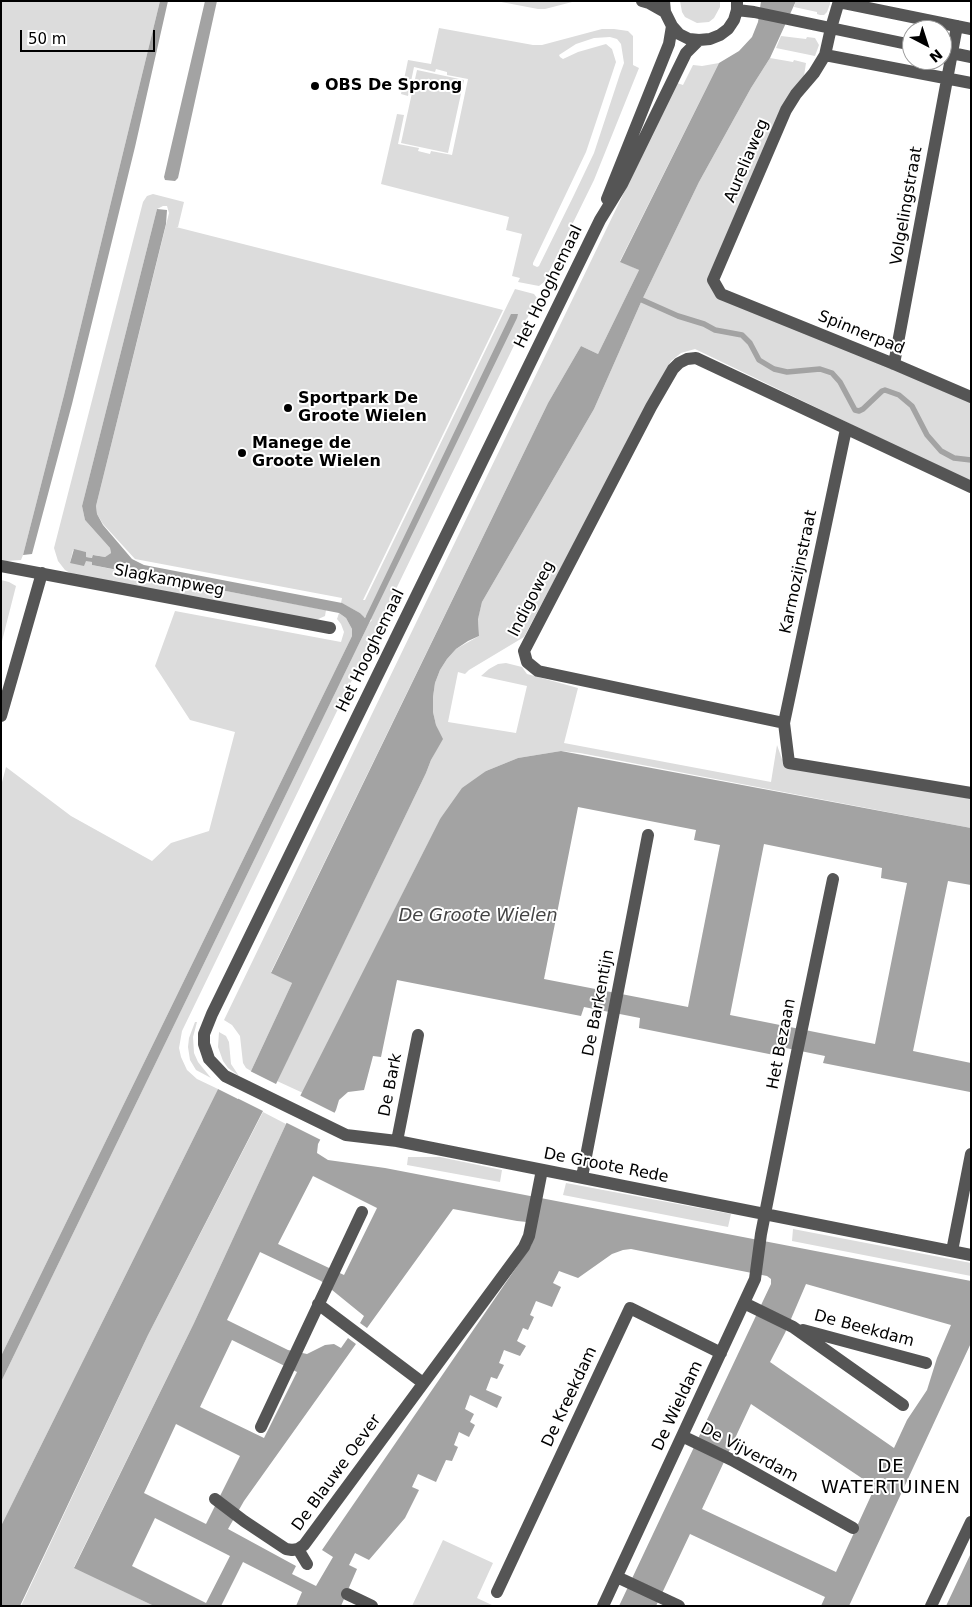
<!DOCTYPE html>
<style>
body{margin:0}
#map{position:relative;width:972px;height:1607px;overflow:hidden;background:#fff;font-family:"DejaVu Sans",sans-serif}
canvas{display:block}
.frame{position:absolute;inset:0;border:2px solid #000;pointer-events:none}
.north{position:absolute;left:902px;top:20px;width:50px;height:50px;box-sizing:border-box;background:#fff;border:1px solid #999;border-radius:50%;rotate:140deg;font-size:14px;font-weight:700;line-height:20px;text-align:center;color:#000}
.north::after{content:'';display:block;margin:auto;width:18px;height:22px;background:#000;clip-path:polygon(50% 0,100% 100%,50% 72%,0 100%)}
.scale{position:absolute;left:20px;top:30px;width:135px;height:22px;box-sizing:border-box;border:2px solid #000;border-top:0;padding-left:6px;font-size:15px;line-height:18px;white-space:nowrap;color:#000;-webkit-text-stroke:4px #fff;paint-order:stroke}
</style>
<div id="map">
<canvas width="972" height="1607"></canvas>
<div class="frame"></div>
<div class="north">N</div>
<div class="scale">50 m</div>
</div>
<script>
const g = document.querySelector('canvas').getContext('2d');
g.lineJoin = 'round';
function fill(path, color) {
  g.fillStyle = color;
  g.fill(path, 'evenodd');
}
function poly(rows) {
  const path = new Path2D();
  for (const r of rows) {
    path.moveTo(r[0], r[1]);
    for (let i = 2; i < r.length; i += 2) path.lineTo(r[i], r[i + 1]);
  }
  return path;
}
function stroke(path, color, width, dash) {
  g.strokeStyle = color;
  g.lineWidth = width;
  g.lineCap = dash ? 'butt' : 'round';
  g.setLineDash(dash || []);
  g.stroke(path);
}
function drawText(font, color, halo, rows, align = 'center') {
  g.font = font + ' "DejaVu Sans",sans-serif';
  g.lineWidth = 4;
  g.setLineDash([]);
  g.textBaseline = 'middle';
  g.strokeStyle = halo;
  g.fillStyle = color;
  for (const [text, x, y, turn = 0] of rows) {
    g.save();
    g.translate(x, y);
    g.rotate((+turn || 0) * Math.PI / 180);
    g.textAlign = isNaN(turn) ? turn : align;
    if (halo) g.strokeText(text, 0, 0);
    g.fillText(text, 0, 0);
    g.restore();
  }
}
fill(poly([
 [1,1,160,1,64,395,23,555,21,560,7,561,1,560],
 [496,1,576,1,545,9,538,9],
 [680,1,720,1,720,7,714,18,709,22,697,23,685,17,682,12],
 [796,1,830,1,830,4,827,12,824,15,820,15,817,14,817,12,794,7],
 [439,28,533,45,542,45,602,29,614,29,628,31,633,36,633,65,639,68,594,180,544,282,539,286,518,282,520,278,512,276,522,234,506,230,509,217,381,184,397,114,404,115,398,144,419,148,418,151,430,154,431,151,452,155,468,79,447,75,447,72,436,69,435,72,414,67,408,96,401,94,408,60,431,64],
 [610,37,617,39,621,44,624,63,620,74,594,153,574,195,539,266,537,267,533,265,533,263,586,152,616,62,612,49,606,44,578,52,563,59,560,57,559,55,576,44,594,38],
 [781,36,806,39,807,37,815,38,819,45,815,56,776,48],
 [770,58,793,62,794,60,806,63,804,76,711,283,971,403,971,482,695,349,681,353,671,361,524,637,469,670,465,674,458,672,448,722,516,733,527,686,481,676,489,669,498,664,506,663,522,667,527,674,578,688,564,743,771,782,777,745,782,759,789,763,971,799,971,828,580,753,561,751,518,758,486,771,440,819,303,1093,277,1081,426,773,431,760,442,739,436,725,433,712,433,697,435,683,440,670,447,659,456,649,479,636,478,618,482,602,594,409,642,300,699,182,751,88],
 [719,63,620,261,639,270,598,354,581,346,548,403,271,972,292,983,251,1071,246,1068,243,1063,240,1036,232,1025,224,1020,677,83,683,85,693,65,702,66],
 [417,70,464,80,448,153,401,143],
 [153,194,184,202,178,227,176,227,503,310,363,600,365,600,515,289,534,294,537,298,182,1031,179,1048,181,1057,187,1070,197,1079,218,1089,1,1526,1,1382,369,623,372,620,366,616,364,618,360,613,341,603,342,598,135,559,103,524,97,514,96,506,169,213,167,206,163,206,157,209,82,506,85,520,110,548,111,553,105,557,94,555,93,558,86,557,86,552,73,550,70,563,85,560,92,562,92,565,131,573,326,610,325,616,316,620,72,574,65,570,58,561,54,548,143,202,147,196],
 [1,580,9,582,16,586,1,645],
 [175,611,341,642,344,632,341,624,337,619,339,613,346,618,352,629,352,636,1,1356,1,786,6,767,71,816,152,861,171,843,209,831,235,732,190,720,155,666],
 [195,1022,197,1022,193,1037,194,1053,198,1062,211,1078,196,1070,190,1060,188,1047,189,1038],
 [219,1032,226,1036,229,1042,231,1064,239,1076,228,1068,223,1061,218,1047],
 [263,1112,286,1124,194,1323,74,1567,154,1606,21,1606,148,1335],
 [408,1157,440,1157,502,1170,500,1182,407,1165],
 [566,1183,731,1214,728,1227,563,1195],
 [793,1229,971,1263,971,1276,792,1241],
 [443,1540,493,1563,477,1598,494,1606,412,1606]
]), '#dcdcdc');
fill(poly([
 [160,1,168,1,135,147,72,404,32,554,23,555,64,395],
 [205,1,217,1,178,178,175,181,165,180,164,177],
 [761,1,796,1,770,58,751,88,699,182,642,300,594,409,482,602,478,619,479,636,468,641,456,649,447,659,440,670,435,683,433,697,433,712,436,725,443,739,431,760,426,773,263,1111,148,1335,20,1606,1,1606,1,1526,218,1089,238,1099,292,983,271,973,548,403,581,346,598,354,639,270,620,262,719,63,739,51,752,37,758,22],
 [157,209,167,210,166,224,96,506,97,514,103,525,132,559,144,565,342,603,360,613,365,618,511,314,518,314,517,318,1,1382,1,1356,352,636,352,629,346,618,339,613,92,565,92,562,86,561,84,566,70,563,74,549,86,552,86,557,92,558,93,555,105,557,111,553,110,548,85,520,82,506],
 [561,751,971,828,971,885,948,881,913,1051,971,1063,970,1092,823,1063,825,1056,776,1046,774,1055,639,1028,640,1018,584,1007,581,1016,397,980,381,1057,373,1056,364,1090,348,1092,339,1100,336,1110,318,1144,317,1153,328,1160,385,1168,971,1281,971,1343,849,1606,821,1606,825,1597,690,1534,656,1606,619,1606,771,1284,771,1279,767,1276,631,1249,623,1250,612,1254,578,1278,559,1271,553,1283,561,1287,552,1307,536,1301,530,1315,534,1317,528,1330,523,1328,517,1341,526,1346,520,1356,504,1350,499,1363,504,1365,497,1379,491,1377,486,1390,502,1397,497,1408,470,1395,465,1409,474,1414,470,1422,475,1425,469,1437,459,1432,454,1445,458,1447,452,1461,446,1460,436,1482,418,1474,412,1487,419,1490,405,1518,369,1560,355,1553,349,1565,357,1569,341,1606,296,1606,302,1592,243,1562,221,1606,154,1606,74,1568,194,1323,286,1124,440,819,462,788,486,771,518,758],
 [578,807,696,830,694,840,720,845,688,1007,544,979],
 [764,844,882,868,881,878,907,883,875,1044,730,1015],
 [313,1176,377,1208,344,1275,278,1244],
 [453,1209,517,1221,537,1223,531,1246,322,1550,333,1557,316,1586,292,1574,296,1566,228,1529,244,1501,356,1344,348,1338,341,1348,334,1344,325,1345,307,1354,288,1350,227,1320,260,1252,321,1281,364,1316,360,1323,367,1328],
 [806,1284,951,1325,937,1358,927,1390,907,1420,894,1448,770,1362,785,1333],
 [232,1340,297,1372,264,1438,200,1407],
 [751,1404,875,1487,836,1572,702,1509],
 [176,1424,240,1456,206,1524,144,1493],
 [155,1518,230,1556,206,1603,132,1566],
 [971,1553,971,1606,946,1606]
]), '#a3a3a3');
fill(poly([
 [250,1071,278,1085,265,1112,237,1098],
 [299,1095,337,1114,323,1141,285,1122]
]), '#fff');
stroke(poly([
 [642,300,678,316,704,324,715,330,742,335,750,343,759,360,774,369,787,372,820,369,832,373,840,382,855,410,859,411,863,409,882,391,885,390,899,395,912,406,927,435,941,451,954,458,971,460]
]), '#a3a3a3', 5.5);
stroke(poly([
 [642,1,649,3,665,12],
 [664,1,665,12,672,26,679,34,689,39,699,40,710,39,720,35,728,29,734,20,737,10,737,1],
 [839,1,831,28,825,55,814,73,796,94,786,110,713,280,721,294,894,364,971,397],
 [839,2,971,29],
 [737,10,754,12,912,45],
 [699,40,686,53,622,184,600,220,212,1014,204,1034,204,1044,209,1059,225,1076,346,1135,397,1141,971,1255],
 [942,51,971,57],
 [825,55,971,83],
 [607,199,669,44,672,26],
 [894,364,957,26],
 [971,487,696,358,687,359,679,363,673,369,651,407,524,651,527,662,538,671,784,723,789,763,971,793],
 [1,566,330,628],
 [1,716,42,573],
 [784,723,846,429],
 [397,1141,418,1035],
 [582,1177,648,835],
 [952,1251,971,1154],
 [744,1303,793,1327,903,1405],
 [318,1304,423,1383],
 [803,1330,926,1363],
 [261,1427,362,1212],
 [682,1436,732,1460,853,1528],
 [215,1499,244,1521,286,1549,292,1550,298,1549,304,1545,524,1247,529,1236,542,1170],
 [298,1549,307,1564],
 [617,1577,679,1606],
 [497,1592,630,1308,721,1353],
 [347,1594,372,1606],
 [603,1606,755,1279,761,1234,795,1062,833,879],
 [931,1606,971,1522]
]), '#555', 12);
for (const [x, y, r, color] of [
 [315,86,5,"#000"],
 [288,408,5,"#000"],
 [242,453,5,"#000"]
]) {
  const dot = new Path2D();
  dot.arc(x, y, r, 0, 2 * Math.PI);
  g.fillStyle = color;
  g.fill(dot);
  stroke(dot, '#fff', 2);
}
drawText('bold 16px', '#000', '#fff', [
 ["OBS De Sprong",325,86],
 ["Sportpark De",298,399],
 ["Groote Wielen",298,417],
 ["Manege de",252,444],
 ["Groote Wielen",252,462]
], 'left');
drawText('16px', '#000', '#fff', [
 ["Aureliaweg",747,161,-67],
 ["Volgelingstraat",907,206,-80],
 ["Het Hooghemaal",549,287,-64],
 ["Spinnerpad",861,333,22],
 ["Karmozijnstraat",799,572,-78],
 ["Slagkampweg",169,581,11],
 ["Indigoweg",532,599,-63],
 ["Het Hooghemaal",371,651,-64],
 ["De Barkentijn",599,1003,-79],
 ["Het Bezaan",782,1044,-79],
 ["De Bark",391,1085,-79],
 ["De Groote Rede",606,1166,11],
 ["De Beekdam",864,1329,15],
 ["De Kreekdam",570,1397,-65],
 ["De Wieldam",678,1406,-65],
 ["De Vijverdam",749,1453,28],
 ["De Blauwe Oever",337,1473,-54]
]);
drawText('italic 18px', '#444', '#fff', [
 ["De Groote Wielen",478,916]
]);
g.letterSpacing = '1px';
drawText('18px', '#000', '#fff', [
 ["DE",891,1467],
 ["WATERTUINEN",891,1488]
]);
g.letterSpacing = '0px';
</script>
